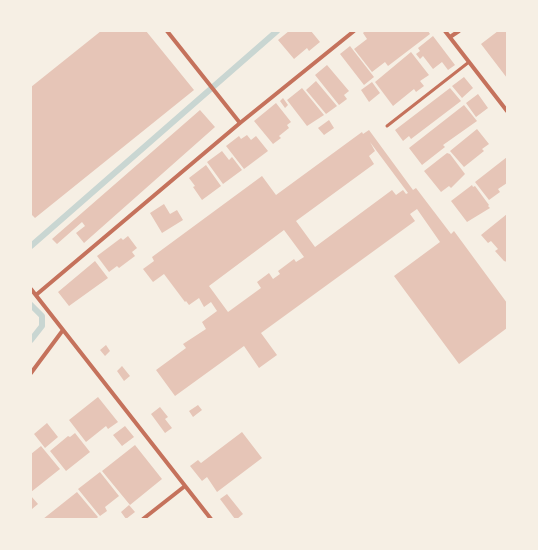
<!DOCTYPE html>
<style>
body{margin:0}
#map{position:relative;width:538px;height:550px;overflow:hidden;background:#f6efe4;font-family:"Exo 2",sans-serif}
canvas{display:block}
.frame{position:absolute;inset:0;border:32px solid #f6efe4;pointer-events:none}
</style>
<div id="map">
<canvas width="538" height="550"></canvas>
<div class="frame"></div>
</div>
<script>
const g = document.querySelector('canvas').getContext('2d');
g.lineJoin = 'round';
function poly(rows) {
  const path = new Path2D();
  for (const r of rows) {
    path.moveTo(r[0], r[1]);
    for (let i = 2; i < r.length; i += 2) path.lineTo(r[i], r[i + 1]);
  }
  return path;
}
function stroke(path, color, width, dash) {
  g.strokeStyle = color;
  g.lineWidth = width;
  g.lineCap = dash ? 'butt' : 'round';
  g.setLineDash(dash || []);
  g.stroke(path);
}
function fill(path, color) {
  g.fillStyle = color;
  g.fill(path, 'evenodd');
}
stroke(poly([
 [31,246,277,31],
 [31,305,42,316,42,326,31,340]
]), '#c9d6d2', 6);
fill(poly([
 [101,31,146,31,194,90,35,218,31,214,31,87],
 [289,31,311,31,320,42,309,51,307,48,294,59,278,40],
 [365,31,428,31,430,34,388,66,385,62,372,72,354,49,367,39,363,33],
 [498,31,507,31,507,78,481,44],
 [433,36,455,65,448,70,442,62,433,69,423,56,420,59,416,54,420,51,418,48],
 [350,46,374,77,364,85,340,54],
 [411,52,429,75,420,81,424,86,416,92,414,89,393,106,375,82],
 [327,65,349,91,344,95,347,99,339,105,315,75],
 [464,77,473,88,462,98,452,86],
 [316,81,337,106,326,114,306,90],
 [372,82,380,93,369,102,361,90],
 [302,88,324,115,307,126,287,100],
 [450,88,461,101,411,139,409,136,403,141,395,130],
 [478,94,488,108,476,117,466,103],
 [283,98,288,105,285,108,280,101],
 [276,103,291,122,287,125,289,128,279,136,281,138,273,144,254,121],
 [464,105,477,121,443,145,445,147,422,165,409,148],
 [200,110,215,127,84,243,76,233,85,226,82,222,57,244,52,239],
 [329,120,334,128,324,135,318,128],
 [477,129,489,144,482,149,484,151,464,167,450,151],
 [369,130,413,190,416,188,451,234,454,231,507,303,507,328,459,364,394,276,440,242,417,209,410,214,415,221,261,333,277,355,259,368,244,346,175,396,156,370,186,348,183,344,206,329,202,322,217,311,211,302,204,307,199,298,189,305,186,301,185,302,164,274,153,282,143,269,154,261,152,257,262,176,276,195,362,132,363,134],
 [370,142,408,193,406,194,403,190,396,195,392,190,315,247,296,221,374,164,369,156,375,151],
 [284,230,304,257,296,262,294,259,278,271,280,274,273,279,269,273,257,282,261,288,228,312,209,286],
 [247,135,251,140,256,136,268,151,244,169,226,146,239,136,241,139],
 [222,151,229,160,232,157,242,170,223,184,207,162],
 [447,153,450,154,465,174,451,188,449,186,441,192,424,171],
 [507,157,507,183,498,189,500,192,489,200,475,182],
 [206,165,221,186,202,200,193,187,195,186,189,178],
 [472,185,473,187,475,186,489,205,488,206,490,208,467,222,451,201],
 [164,204,170,214,177,210,183,220,162,233,150,213],
 [507,214,507,262,504,261,495,251,498,249,491,241,488,243,481,235],
 [128,236,137,248,132,252,135,256,119,268,117,266,109,272,97,256,121,238,123,240],
 [95,261,108,278,69,306,58,292],
 [106,345,110,351,105,356,100,350],
 [122,366,130,376,124,381,117,371],
 [98,397,118,422,108,429,106,426,86,442,69,420],
 [198,405,202,410,193,417,189,411],
 [160,407,168,417,165,419,172,428,165,433,151,414],
 [47,423,58,437,45,448,34,434],
 [125,426,134,437,122,446,113,435],
 [242,432,262,458,217,492,207,477,202,481,190,466,198,460,201,463],
 [75,433,90,452,66,471,50,451,68,436,70,437],
 [135,445,162,479,130,505,102,471],
 [41,446,60,469,31,492,31,454],
 [100,472,119,496,105,507,107,511,100,516,78,489],
 [77,492,98,517,96,519,43,519],
 [227,494,243,514,237,519,235,519,220,499],
 [31,496,38,504,32,509,31,508],
 [129,505,135,512,126,519,121,512]
]), '#e6c5b7');
stroke(poly([
 [387,126,469,62]
]), '#c5725c', 3);
stroke(poly([
 [167,31,240,123,354,31],
 [445,31,507,111],
 [450,37,459,31],
 [31,289,211,519],
 [36,295,240,123],
 [31,373,63,330],
 [143,519,185,486]
]), '#c5725c', 4);
</script>
